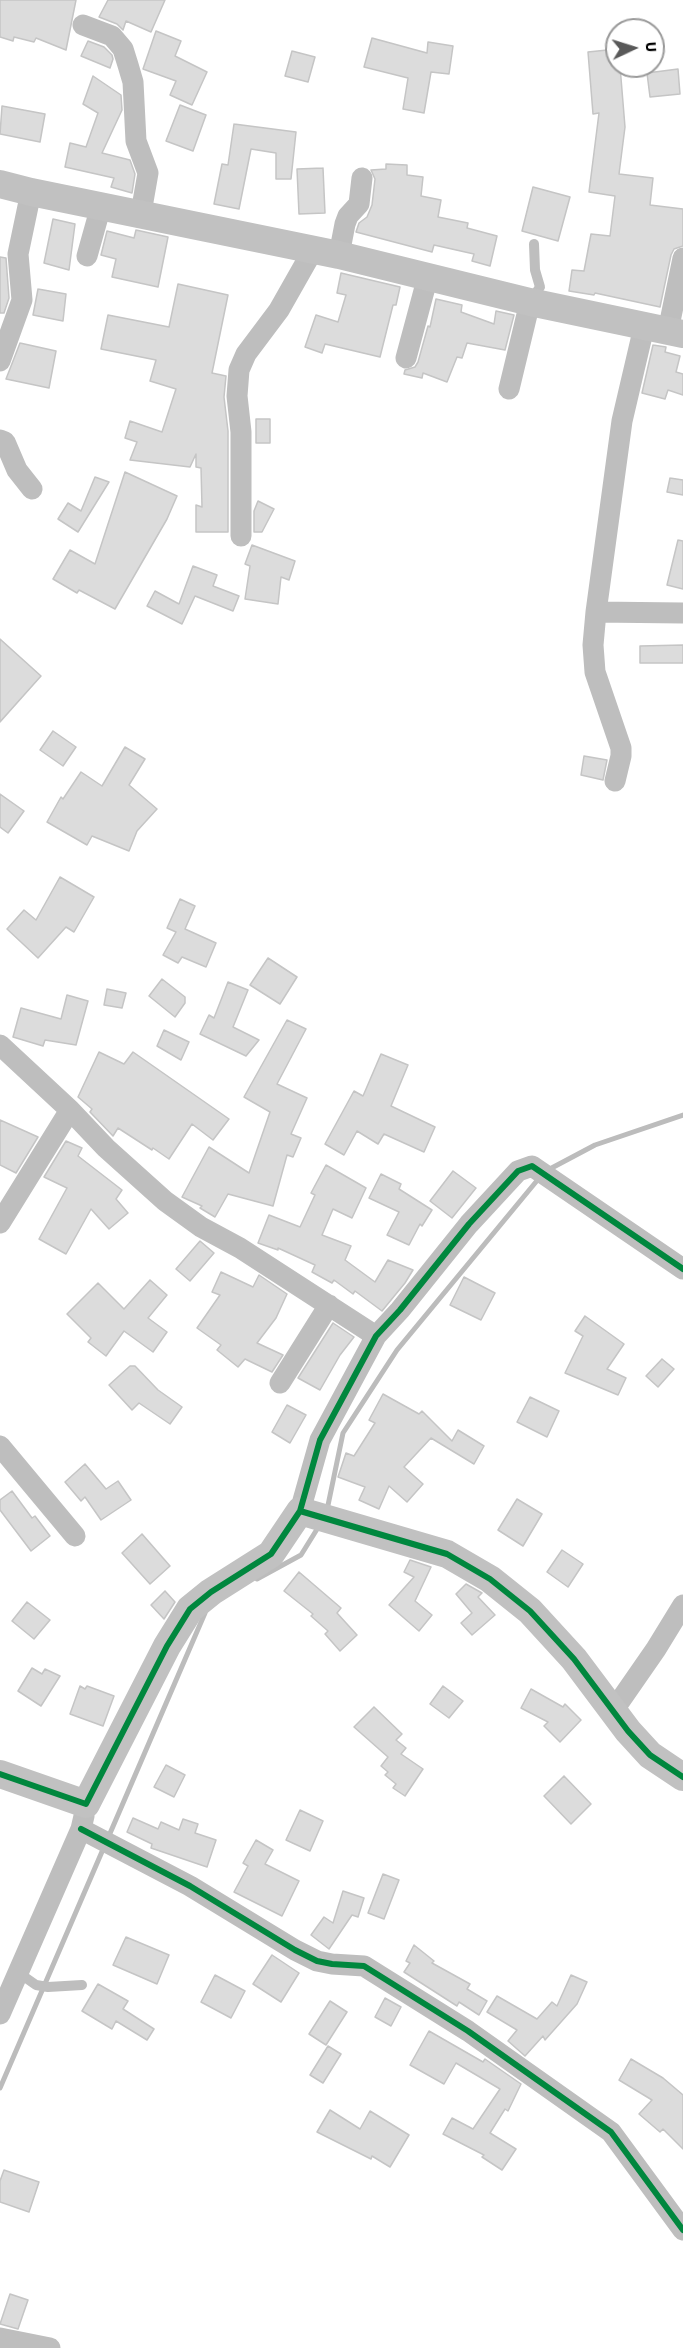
<!DOCTYPE html>
<style>
body{margin:0}
#map{position:relative;width:683px;height:2348px;overflow:hidden;background:#fff;font-family:"Source Sans 3",sans-serif}
canvas{display:block}
.north{position:absolute;left:605px;top:18px;width:60px;height:60px;box-sizing:border-box;background:#fff;border:2px solid #999;border-radius:50%;rotate:86deg;font-size:16px;font-weight:700;line-height:24px;text-align:center;color:#000}
.north::after{content:'';display:block;margin:auto;width:21px;height:27px;background:#595959;clip-path:polygon(50% 0,100% 100%,50% 72%,0 100%)}
</style>
<div id="map">
<canvas width="683" height="2348"></canvas>
<div class="north">U</div>
</div>
<script>
const g = document.querySelector('canvas').getContext('2d');
g.lineJoin = 'round';
function poly(rows) {
  const path = new Path2D();
  for (const r of rows) {
    path.moveTo(r[0], r[1]);
    for (let i = 2; i < r.length; i += 2) path.lineTo(r[i], r[i + 1]);
  }
  return path;
}
function stroke(path, color, width, dash) {
  g.strokeStyle = color;
  g.lineWidth = width;
  g.lineCap = dash ? 'butt' : 'round';
  g.setLineDash(dash || []);
  g.stroke(path);
}
function fill(path, color) {
  g.fillStyle = color;
  g.fill(path, 'evenodd');
}
stroke(poly([
 [546,1171,595,1145,683,1115],
 [327,1510,343,1433,397,1350,540,1177],
 [257,1579,301,1555,319,1526],
 [108,1838,205,1613],
 [0,2088,104,1847]
]), '#bcbcbc', 5);
const building = poly([
 [0,0,76,0,66,50,36,38,34,42,14,37,13,41,0,37,0,0],
 [108,0,165,0,151,32,126,21,123,30,117,24,99,17,108,0],
 [156,31,181,41,175,56,207,72,192,105,170,95,176,81,143,69,156,31],
 [372,38,427,53,428,42,453,46,449,74,431,72,424,113,403,109,408,78,364,67,372,38],
 [88,41,104,47,112,55,113,59,110,68,81,56,88,41],
 [617,49,617,66,620,66,625,127,619,174,653,178,650,205,683,209,683,246,674,249,671,255,660,307,595,293,594,295,569,291,572,270,584,271,591,234,610,236,615,196,589,192,599,113,593,114,588,52,617,49],
 [292,51,315,57,308,82,285,76,292,51],
 [678,69,680,94,650,97,647,73,678,69],
 [93,76,121,95,122,110,102,153,130,160,135,174,132,193,111,187,114,178,65,167,70,143,86,147,98,113,83,104,93,76],
 [180,105,206,115,193,151,166,141,180,105],
 [2,106,45,114,40,142,0,134,2,106],
 [234,124,296,132,291,179,276,179,276,153,251,149,239,209,214,204,222,164,228,165,234,124],
 [386,164,407,165,407,175,423,177,421,196,441,200,438,217,468,223,467,228,497,236,490,266,472,261,474,254,434,245,432,252,356,232,359,223,367,217,372,205,375,179,371,170,386,169,386,164],
 [323,168,325,213,299,214,297,169,323,168],
 [533,187,570,197,558,241,522,231,533,187],
 [53,219,75,224,69,270,44,263,53,219],
 [136,230,168,237,158,287,112,277,116,259,101,255,107,231,134,238,136,230],
 [0,257,6,258,9,298,4,313,0,313,0,257],
 [341,273,400,287,396,305,393,305,380,357,325,344,322,353,305,347,316,315,338,322,346,295,337,293,341,273],
 [178,284,228,295,212,373,226,376,224,397,228,431,228,532,196,532,196,505,202,507,201,468,196,467,196,454,190,467,130,460,137,442,125,438,130,421,162,432,176,389,150,381,156,360,101,349,108,315,169,327,178,284],
 [38,289,66,294,63,321,33,315,38,289],
 [436,299,462,305,461,312,494,324,496,311,514,315,505,350,467,343,462,358,457,357,447,382,423,373,422,378,404,374,405,370,415,367,418,362,428,326,430,327,436,299],
 [20,343,56,351,49,388,6,379,20,343],
 [653,345,666,347,665,352,680,356,676,372,683,374,683,395,668,390,665,399,642,393,653,345],
 [256,419,270,419,270,443,256,443,256,419],
 [125,472,177,496,167,519,115,609,79,590,77,593,53,579,70,550,95,564,125,472],
 [95,477,109,482,78,532,58,519,68,503,81,511,95,477],
 [670,478,683,480,683,495,667,492,670,478],
 [258,501,274,509,262,532,254,532,254,511,258,501],
 [678,540,683,541,683,589,667,585,678,540],
 [252,545,295,561,289,580,281,577,278,604,245,599,250,566,245,564,252,545],
 [193,566,217,575,213,586,239,596,233,611,195,596,182,624,147,606,155,591,179,604,193,566],
 [0,639,41,676,0,722,0,639],
 [683,645,683,663,640,663,640,646,683,645],
 [53,731,76,747,63,766,40,750,53,731],
 [125,747,145,759,129,785,157,809,137,831,129,851,92,836,87,845,47,822,61,797,63,799,81,772,102,786,125,747],
 [584,756,607,760,603,780,581,775,584,756],
 [0,794,24,811,8,833,0,827,0,794],
 [60,877,94,897,74,932,66,927,38,958,7,929,24,910,36,920,60,877],
 [180,899,195,906,185,929,216,943,206,967,182,957,178,963,163,955,176,932,167,928,180,899],
 [268,958,297,977,280,1004,250,985,268,958],
 [162,979,185,997,185,1003,175,1017,149,996,162,979],
 [228,982,248,990,233,1027,259,1040,246,1056,200,1034,209,1015,214,1018,228,982],
 [107,989,126,993,122,1008,104,1005,107,989],
 [67,995,88,1001,76,1045,45,1040,43,1046,13,1037,21,1008,61,1019,67,995],
 [287,1020,306,1029,277,1084,307,1098,291,1134,301,1138,293,1157,287,1155,273,1206,228,1194,215,1217,200,1208,202,1206,182,1197,209,1147,249,1173,270,1112,244,1097,287,1020],
 [164,1030,189,1042,181,1060,157,1046,164,1030],
 [99,1052,124,1064,133,1052,229,1119,213,1140,192,1124,169,1159,153,1148,152,1150,118,1128,113,1136,90,1112,92,1109,78,1097,99,1052],
 [381,1054,408,1065,391,1106,435,1127,424,1152,384,1134,378,1144,357,1131,344,1155,325,1144,354,1091,363,1096,381,1054],
 [0,1120,38,1137,16,1173,0,1165,0,1120],
 [66,1141,82,1148,78,1156,122,1190,116,1199,128,1213,109,1229,91,1209,66,1254,39,1239,67,1188,44,1177,66,1141],
 [326,1165,366,1188,352,1218,333,1209,322,1235,351,1246,345,1260,375,1282,388,1260,413,1270,405,1283,382,1311,355,1291,353,1294,334,1280,332,1283,312,1272,315,1265,278,1248,278,1250,258,1243,269,1215,300,1227,315,1195,311,1193,326,1165],
 [453,1171,476,1188,452,1218,430,1201,453,1171],
 [381,1174,401,1184,399,1189,432,1210,422,1226,420,1224,409,1245,387,1235,399,1212,369,1198,381,1174],
 [200,1241,214,1253,190,1281,176,1269,200,1241],
 [221,1272,253,1287,259,1275,287,1294,276,1318,257,1343,283,1355,272,1372,245,1359,238,1367,217,1350,221,1345,197,1328,220,1295,212,1292,221,1272],
 [464,1277,495,1293,481,1320,450,1305,464,1277],
 [150,1280,167,1295,148,1318,167,1332,153,1352,124,1331,106,1356,88,1342,91,1338,67,1314,98,1283,124,1309,150,1280],
 [585,1316,624,1344,607,1369,626,1378,618,1395,565,1373,583,1336,575,1331,585,1316],
 [333,1323,354,1337,340,1355,320,1390,298,1378,333,1323],
 [662,1359,674,1369,658,1387,646,1376,662,1359],
 [130,1366,135,1366,158,1390,182,1407,170,1424,139,1403,132,1410,109,1385,130,1366],
 [383,1394,419,1414,422,1411,452,1441,458,1430,484,1446,474,1464,431,1438,404,1467,423,1484,407,1502,389,1486,379,1509,359,1500,365,1487,338,1477,346,1453,354,1456,375,1423,369,1420,383,1394],
 [530,1397,559,1411,547,1437,517,1422,530,1397],
 [287,1405,306,1415,290,1443,272,1432,287,1405],
 [85,1464,106,1489,118,1481,131,1500,101,1520,85,1497,81,1501,65,1482,85,1464],
 [12,1491,32,1518,35,1516,50,1536,31,1551,0,1510,0,1500,12,1491],
 [517,1499,542,1514,523,1546,498,1530,517,1499],
 [142,1534,170,1566,150,1584,122,1553,142,1534],
 [562,1550,583,1564,568,1587,547,1572,562,1550],
 [410,1560,431,1567,415,1601,432,1615,419,1631,389,1605,414,1577,404,1572,410,1560],
 [299,1572,341,1608,337,1613,357,1635,340,1651,325,1634,328,1631,311,1616,313,1614,284,1591,299,1572],
 [466,1584,482,1593,478,1597,495,1615,472,1635,461,1623,472,1613,456,1594,466,1584],
 [165,1591,175,1602,164,1619,151,1605,165,1591],
 [27,1602,50,1620,34,1639,12,1621,27,1602],
 [32,1668,42,1674,45,1669,60,1676,41,1706,18,1691,32,1668],
 [80,1686,85,1689,87,1686,114,1696,103,1726,70,1714,80,1686],
 [443,1686,463,1701,449,1718,430,1704,443,1686],
 [531,1689,563,1707,565,1704,581,1720,560,1742,544,1726,548,1722,521,1708,531,1689],
 [374,1707,402,1734,396,1740,406,1748,401,1754,423,1769,405,1796,393,1788,396,1784,385,1775,388,1772,381,1766,388,1757,354,1727,374,1707],
 [166,1765,185,1775,174,1797,154,1787,166,1765],
 [564,1776,591,1804,571,1824,544,1796,564,1776],
 [300,1810,323,1821,310,1851,286,1840,300,1810],
 [133,1818,158,1829,161,1822,179,1830,183,1819,198,1824,195,1833,216,1840,207,1867,151,1848,152,1844,127,1832,133,1818],
 [256,1840,273,1850,265,1864,299,1881,282,1916,234,1892,248,1866,243,1863,256,1840],
 [383,1874,399,1880,384,1919,368,1913,383,1874],
 [343,1891,364,1898,358,1917,352,1915,329,1949,311,1935,324,1917,333,1923,343,1891],
 [126,1937,169,1955,157,1984,113,1965,126,1937],
 [414,1945,434,1961,432,1963,470,1984,467,1989,487,2001,479,2015,459,2002,457,2006,404,1972,410,1963,406,1961,414,1945],
 [272,1955,299,1973,281,2002,253,1984,272,1955],
 [215,1975,245,1991,231,2018,201,2002,215,1975],
 [571,1975,587,1982,577,2004,545,2040,543,2036,525,2056,508,2041,517,2030,487,2012,497,1996,537,2019,552,2002,557,2006,571,1975],
 [98,1984,128,2001,123,2009,154,2029,147,2040,116,2021,112,2029,82,2011,98,1984],
 [385,1998,401,2007,391,2026,375,2017,385,1998],
 [330,2001,347,2012,326,2045,309,2034,330,2001],
 [429,2031,483,2062,485,2059,521,2084,508,2111,505,2109,490,2133,516,2149,502,2170,482,2157,484,2155,443,2134,452,2118,473,2129,500,2089,456,2063,444,2084,410,2065,429,2031],
 [328,2046,341,2054,323,2083,310,2075,328,2046],
 [631,2059,663,2078,683,2095,683,2149,663,2129,660,2132,639,2114,652,2100,619,2080,631,2059],
 [330,2110,360,2129,370,2111,409,2135,390,2167,372,2156,371,2159,317,2132,330,2110],
 [4,2170,39,2182,29,2212,0,2202,0,2181,4,2170],
 [10,2294,28,2300,18,2329,0,2324,10,2294]
]);
fill(building, '#dcdcdc');
stroke(building, '#c5c5c5', 1.5);
stroke(poly([
 [531,300,540,287,535,270,534,244],
 [19,1973,36,1985,48,1987,82,1985]
]), '#bebebe', 10);
stroke(poly([
 [83,25,112,36,123,49,128,65,133,82,136,141,148,173,141,213],
 [339,255,345,224,348,216,359,204,362,178],
 [87,256,101,206],
 [668,331,683,258],
 [406,358,428,276],
 [0,361,22,300,18,254,31,192],
 [509,389,530,302],
 [0,440,5,442,17,470,32,489],
 [241,536,241,432,237,396,239,370,246,354,279,310,313,250],
 [596,612,683,613],
 [615,781,621,756,621,748,595,672,593,645,596,612,622,421,644,327],
 [0,1045,70,1110,106,1148,165,1201,201,1227,240,1248,376,1336],
 [0,1223,70,1110],
 [280,1383,329,1305],
 [0,1446,75,1536],
 [300,1511,320,1440,376,1336,400,1310,469,1224,518,1171,532,1166,683,1269],
 [613,1711,656,1649,683,1605],
 [81,1829,190,1886,295,1950,317,1961,332,1964,364,1966,468,2031,611,2132,683,2230],
 [0,2014,81,1829,84,1816],
 [0,2338,50,2348]
]), '#bebebe', 21);
stroke(poly([
 [0,184,31,192,339,255,530,302,683,334],
 [0,1774,86,1804,167,1646,190,1609,211,1592,271,1554,300,1511,447,1554,490,1579,530,1611,574,1659,628,1731,650,1755,683,1777]
]), '#c1c1c1', 28);
stroke(poly([
 [300,1511,320,1440,376,1336,400,1310,469,1224,518,1171,532,1166,683,1269],
 [0,1774,86,1804,167,1646,190,1609,211,1592,271,1554,300,1511,447,1554,490,1579,530,1611,574,1659,628,1731,650,1755,683,1777],
 [81,1829,190,1886,295,1950,317,1961,332,1964,364,1966,468,2031,611,2132,683,2230]
]), '#00873e', 6);
</script>
